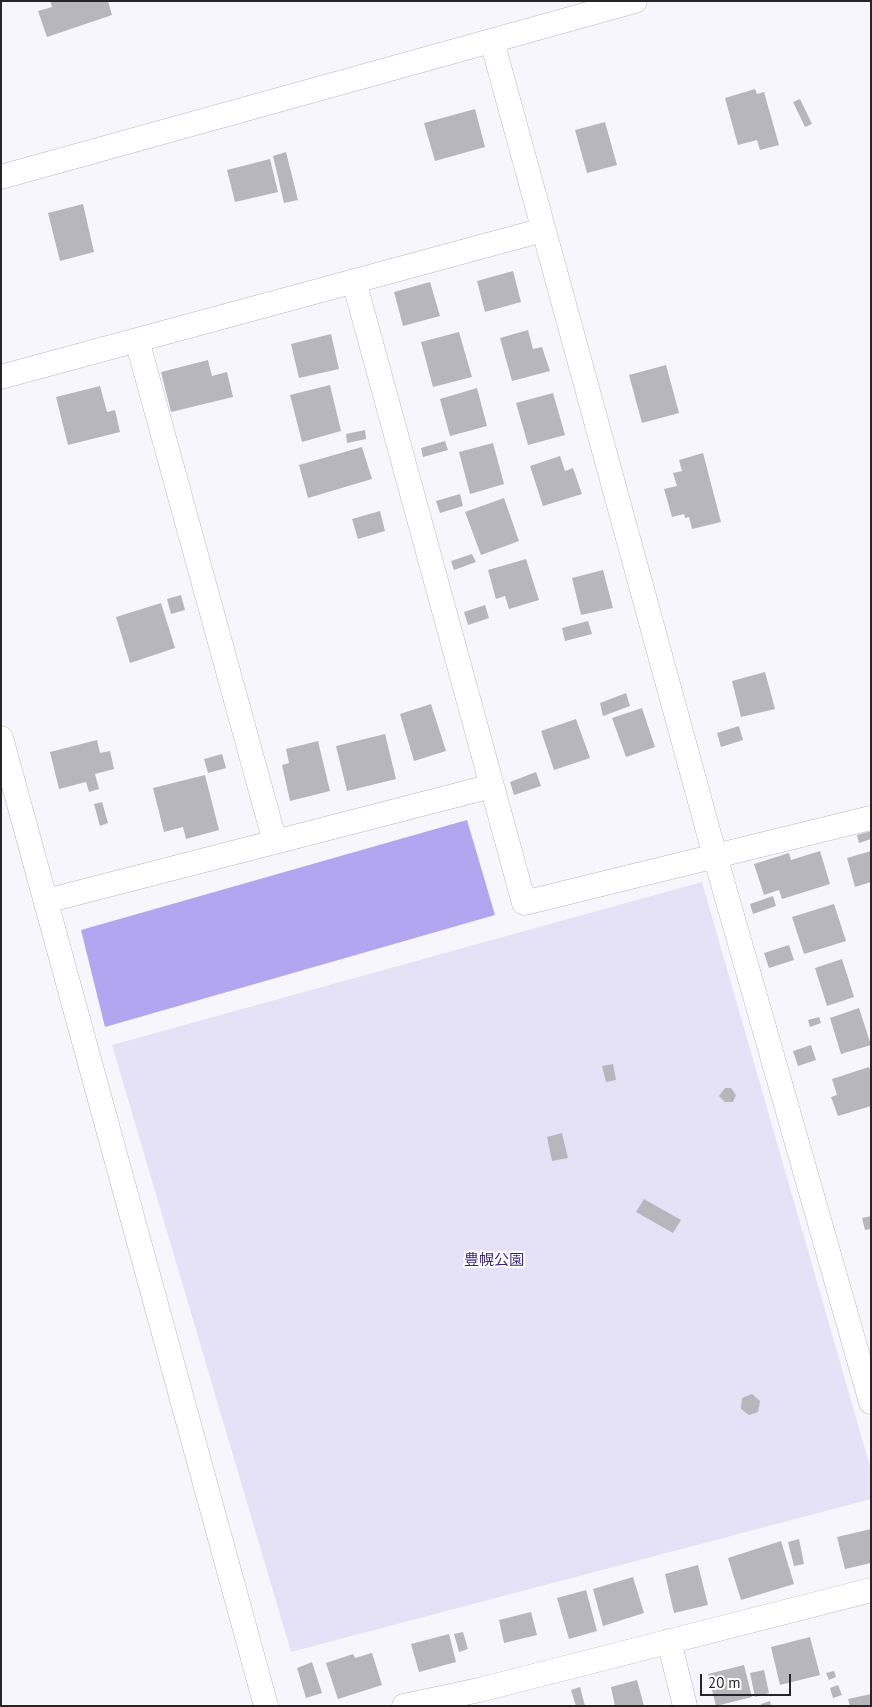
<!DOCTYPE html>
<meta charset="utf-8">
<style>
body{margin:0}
#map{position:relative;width:872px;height:1707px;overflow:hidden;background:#f7f6fd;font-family:"PT Sans",sans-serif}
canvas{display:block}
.frame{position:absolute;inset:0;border:2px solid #262528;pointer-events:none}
.scale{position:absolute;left:700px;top:1674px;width:91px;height:22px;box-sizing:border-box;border:2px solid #262528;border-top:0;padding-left:6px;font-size:15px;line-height:18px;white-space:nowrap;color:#262528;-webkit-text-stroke:4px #fff;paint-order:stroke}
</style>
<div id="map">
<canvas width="872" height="1707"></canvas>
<div class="frame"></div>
<div class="scale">20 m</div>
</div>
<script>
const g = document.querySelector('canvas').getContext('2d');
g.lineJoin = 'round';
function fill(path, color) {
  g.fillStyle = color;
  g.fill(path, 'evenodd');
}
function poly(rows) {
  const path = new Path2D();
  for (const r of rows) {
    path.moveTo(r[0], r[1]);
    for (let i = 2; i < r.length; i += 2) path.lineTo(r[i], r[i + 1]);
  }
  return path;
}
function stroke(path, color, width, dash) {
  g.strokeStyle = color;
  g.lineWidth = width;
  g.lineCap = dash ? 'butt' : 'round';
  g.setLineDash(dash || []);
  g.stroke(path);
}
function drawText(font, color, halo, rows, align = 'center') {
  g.font = font + ' "PT Sans","Noto Sans JP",sans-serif';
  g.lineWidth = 4;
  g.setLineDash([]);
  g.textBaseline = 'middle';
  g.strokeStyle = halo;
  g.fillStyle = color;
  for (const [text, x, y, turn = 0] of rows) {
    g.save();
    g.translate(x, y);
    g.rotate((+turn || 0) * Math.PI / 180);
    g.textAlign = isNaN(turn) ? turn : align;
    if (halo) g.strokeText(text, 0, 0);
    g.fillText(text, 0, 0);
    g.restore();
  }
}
fill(poly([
 [702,882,871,1470,871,1499,291,1652,112,1045]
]), '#e5e2f8');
fill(poly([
 [467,820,495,915,105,1027,81,930]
]), '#b2a6f0');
fill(poly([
 [50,1,108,1,112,15,47,37,38,11,52,7],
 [755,89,757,94,764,92,779,145,760,150,757,140,738,145,725,98],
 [800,99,812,124,805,127,793,102],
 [475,109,485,147,435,161,424,123],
 [605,122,617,165,587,173,575,130],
 [286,152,298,200,284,203,273,156],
 [270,159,278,192,235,202,227,170],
 [83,204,94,252,60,261,48,213],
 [513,271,521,302,485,312,477,281],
 [430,282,440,316,403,326,394,292],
 [528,330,533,349,542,347,550,371,512,381,500,338],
 [459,332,472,377,433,387,421,342],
 [331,334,339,369,299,378,291,344],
 [208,360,212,376,227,372,233,397,171,412,161,372],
 [666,365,679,413,642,423,629,375],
 [330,385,341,431,302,442,290,395],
 [100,386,107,412,115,410,120,432,68,445,56,397],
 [477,388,487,426,450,436,440,399],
 [553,393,565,435,528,445,516,403],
 [365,430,366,439,347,443,346,434],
 [445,441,448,450,423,457,421,448],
 [493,443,504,484,470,494,459,452],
 [362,447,372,479,308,498,299,465],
 [703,453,721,522,692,529,689,517,685,518,684,514,672,517,664,489,677,486,673,473,682,471,679,460],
 [560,456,565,471,573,468,582,494,543,506,530,466],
 [460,494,463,506,440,513,436,501],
 [504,498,519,541,481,555,465,512],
 [380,511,385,531,358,539,352,519],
 [472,554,476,562,454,570,451,561],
 [526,559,539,600,509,609,505,596,496,599,488,570],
 [603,570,613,608,581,615,572,578],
 [181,595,185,610,171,614,167,599],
 [161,603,175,648,130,663,116,617],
 [485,605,489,618,468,625,464,612],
 [588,621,592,634,565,641,562,628],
 [765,672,775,709,741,717,732,681],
 [626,693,630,706,603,716,600,703],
 [431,704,446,751,414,761,400,714],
 [642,708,655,747,626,757,612,718],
 [576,719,590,758,554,770,541,731],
 [739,726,743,740,721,747,717,733],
 [385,734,396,779,347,791,336,746],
 [97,740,100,753,110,751,114,769,95,774,99,789,89,792,86,782,59,789,50,752],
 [318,741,330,791,290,801,282,765,289,763,286,749],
 [222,754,226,768,208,773,204,759],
 [536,772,541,786,514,795,510,782],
 [205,775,219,830,186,839,183,827,164,832,153,788],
 [102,802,108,823,100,826,94,804],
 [871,831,871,839,859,843,857,835],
 [820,851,830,884,782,899,779,890,764,895,754,864,789,853,791,860],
 [871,851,871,882,855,887,847,858],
 [773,896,776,906,753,914,750,904],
 [834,904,846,941,804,954,792,917],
 [789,945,794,960,769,968,764,953],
 [842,959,854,997,827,1006,815,968],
 [859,1008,871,1045,841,1054,830,1018],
 [819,1017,821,1023,810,1027,808,1020],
 [811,1045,816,1060,798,1066,793,1051],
 [613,1064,616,1080,606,1082,602,1066],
 [869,1067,871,1073,871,1106,838,1116,831,1097,837,1095,832,1079],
 [725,1088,731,1088,736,1095,733,1102,725,1102,719,1096],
 [562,1133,568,1158,552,1161,547,1137],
 [644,1199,681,1220,673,1233,636,1212],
 [871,1216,871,1229,865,1230,862,1218],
 [752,1394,760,1401,758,1412,749,1415,741,1409,742,1398],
 [871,1529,871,1563,845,1569,837,1537],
 [799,1539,804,1564,794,1566,788,1542],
 [781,1541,794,1584,741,1600,728,1558],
 [698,1565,708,1605,674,1613,665,1574],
 [633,1577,644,1613,603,1626,593,1589],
 [586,1590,597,1631,569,1639,557,1598],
 [531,1612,537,1635,504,1643,499,1620],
 [463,1632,468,1649,459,1652,454,1634],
 [449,1634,456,1662,419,1672,411,1644],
 [810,1637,820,1675,780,1685,771,1647],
 [372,1653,382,1685,338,1699,326,1663,353,1654,355,1658],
 [312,1662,322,1693,306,1698,297,1668],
 [744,1665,752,1697,716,1706,708,1674],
 [764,1670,769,1693,755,1697,750,1673],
 [834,1671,836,1677,829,1680,826,1673],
 [637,1680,644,1706,615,1706,611,1687],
 [838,1685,842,1695,833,1698,830,1688],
 [580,1687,585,1706,576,1706,571,1690],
 [871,1694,871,1706,850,1706,848,1699],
 [770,1701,771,1706,762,1706,761,1704]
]), '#b7b6bc');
const minor = poly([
 [492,41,715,856,871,1402],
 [1,177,635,1],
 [354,281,524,903,871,818],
 [137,340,275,842],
 [1,377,543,230],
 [1,738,266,1706],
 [46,901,492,786],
 [669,1641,685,1706],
 [404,1706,479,1690,871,1590]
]);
stroke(minor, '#b8b7be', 25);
stroke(minor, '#fff', 24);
drawText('15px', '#3e2479', '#fff', [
 ["豊幌公園",494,1261]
]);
</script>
